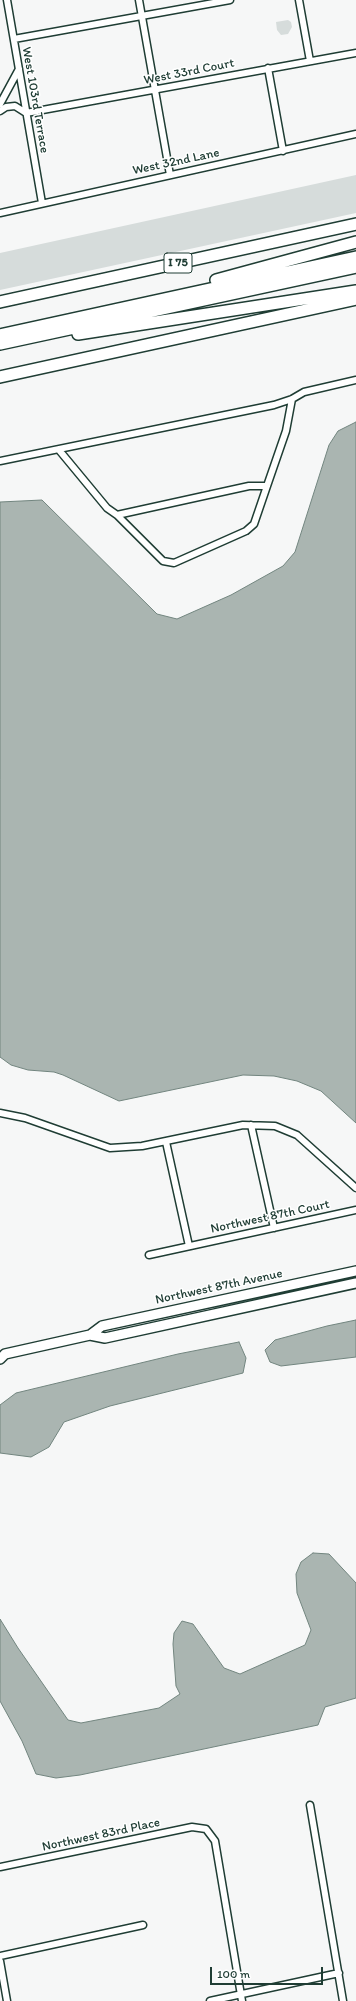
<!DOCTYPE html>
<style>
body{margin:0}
#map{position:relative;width:356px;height:2001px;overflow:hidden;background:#f6f7f7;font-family:Itim,sans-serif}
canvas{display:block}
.scale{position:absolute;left:210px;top:1967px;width:113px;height:18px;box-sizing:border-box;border:2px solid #1f3d34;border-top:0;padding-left:5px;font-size:12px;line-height:14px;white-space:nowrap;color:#1f3d34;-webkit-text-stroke:3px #fff;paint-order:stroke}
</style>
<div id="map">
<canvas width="356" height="2001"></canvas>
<div class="scale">100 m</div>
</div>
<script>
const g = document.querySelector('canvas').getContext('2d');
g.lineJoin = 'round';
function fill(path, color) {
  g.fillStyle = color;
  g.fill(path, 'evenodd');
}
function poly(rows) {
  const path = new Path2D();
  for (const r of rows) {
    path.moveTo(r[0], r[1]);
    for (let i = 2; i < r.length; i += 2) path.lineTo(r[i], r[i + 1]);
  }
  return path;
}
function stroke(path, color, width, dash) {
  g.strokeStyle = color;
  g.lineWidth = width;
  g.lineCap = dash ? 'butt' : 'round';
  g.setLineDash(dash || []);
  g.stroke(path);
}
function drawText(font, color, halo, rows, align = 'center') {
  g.font = font + ' Itim,sans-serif';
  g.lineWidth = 3;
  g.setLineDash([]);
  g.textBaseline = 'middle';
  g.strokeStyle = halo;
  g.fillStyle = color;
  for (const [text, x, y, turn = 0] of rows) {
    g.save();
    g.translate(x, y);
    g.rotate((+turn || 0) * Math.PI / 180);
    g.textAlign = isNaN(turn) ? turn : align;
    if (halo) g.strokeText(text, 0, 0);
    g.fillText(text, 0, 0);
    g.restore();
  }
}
fill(poly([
 [288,20,291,22,292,27,288,34,281,35,277,30,276,22],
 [356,175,356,213,0,290,0,253]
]), '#d6dcdb');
const water = poly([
 [356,422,356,1123,321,1091,297,1081,274,1076,243,1075,119,1101,63,1075,54,1072,28,1070,11,1065,0,1057,0,502,42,500,157,614,177,619,231,595,283,566,295,552,329,445,338,431,356,422],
 [356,1320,356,1357,281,1366,270,1362,265,1350,275,1340,327,1326,356,1320],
 [239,1342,246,1358,243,1373,110,1406,64,1422,49,1447,31,1457,0,1453,0,1405,16,1393,178,1354,239,1342],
 [313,1553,329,1554,356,1583,356,1698,325,1707,318,1725,80,1775,56,1778,36,1774,22,1741,0,1701,0,1619,18,1648,68,1720,81,1723,159,1708,180,1694,176,1686,173,1644,174,1633,182,1621,193,1624,224,1668,240,1674,305,1645,311,1630,297,1593,296,1574,301,1562,313,1553]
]);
fill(water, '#aab5b1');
stroke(water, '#72857f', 1);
const street = poly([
 [7,0,42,203],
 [139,0,170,175],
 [299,0,310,61],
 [14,39,230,0],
 [268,68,283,151],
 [0,104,19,69],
 [0,111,6,107,15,106,26,113,356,53],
 [0,213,356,134],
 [59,450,107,508,117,515,249,486,267,486,286,431,292,399],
 [0,461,274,405,292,399,304,392,356,380],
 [117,515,163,561,174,563,246,531,254,524,267,486],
 [0,1113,25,1118,110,1148,142,1146,243,1125,275,1126,297,1135,356,1188],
 [251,1125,274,1228],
 [166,1142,189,1246],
 [149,1255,356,1210],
 [310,1805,343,2001],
 [0,1867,192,1827,206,1829,215,1841,242,2001],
 [0,1956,143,1925],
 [0,1961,7,2001],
 [210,2001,339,1973]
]);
const secondary = poly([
 [90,1335,102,1326,356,1271],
 [0,1359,5,1354,90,1335,105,1338,356,1283]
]);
const highway = poly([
 [216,280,356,242],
 [0,302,356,224],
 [78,334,356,291],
 [0,335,356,257],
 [0,344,356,267],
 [0,377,356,299]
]);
stroke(street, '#1f3d34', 9);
stroke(secondary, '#1f3d34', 12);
stroke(highway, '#1f3d34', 14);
stroke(street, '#fff', 6);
stroke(secondary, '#fff', 9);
stroke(highway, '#fff', 11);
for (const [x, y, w] of [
 [178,263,28]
]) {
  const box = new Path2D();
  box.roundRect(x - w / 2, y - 10, w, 20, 3);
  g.fillStyle = '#fff';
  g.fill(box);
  stroke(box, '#1f3d34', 1);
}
drawText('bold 12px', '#1f3d34', null, [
 ["I 75",178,263]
]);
drawText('13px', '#1f3d34', '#fff', [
 ["West 33rd Court",189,72,-11],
 ["West 103rd Terrace",35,100,80],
 ["West 32nd Lane",176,162,-12],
 ["Northwest 87th Court",270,1217,-12],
 ["Northwest 87th Avenue",219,1287,-12],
 ["Northwest 83rd Place",101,1835,-12]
]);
</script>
